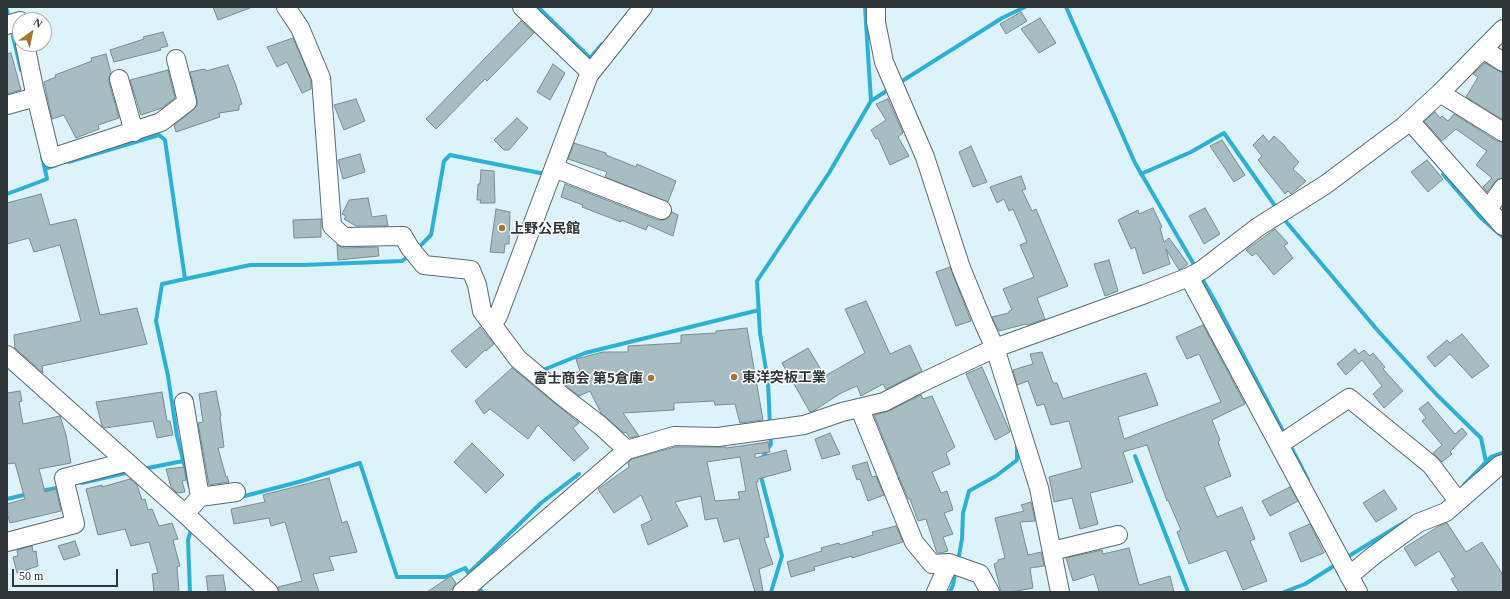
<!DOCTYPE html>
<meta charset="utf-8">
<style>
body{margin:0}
#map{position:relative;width:1510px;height:599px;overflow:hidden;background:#ddf2fa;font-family:Georgia,serif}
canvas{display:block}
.frame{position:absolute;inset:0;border:8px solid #2f373a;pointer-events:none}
.north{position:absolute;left:12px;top:12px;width:40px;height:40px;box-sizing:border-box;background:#fff;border:1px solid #acafb0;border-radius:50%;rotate:33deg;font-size:11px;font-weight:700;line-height:16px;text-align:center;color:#2f373a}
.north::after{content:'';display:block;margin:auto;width:14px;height:18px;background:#a7742c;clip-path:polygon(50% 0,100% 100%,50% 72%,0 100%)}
.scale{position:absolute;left:12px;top:569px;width:106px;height:18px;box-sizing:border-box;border:2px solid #2f373a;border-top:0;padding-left:5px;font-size:12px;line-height:14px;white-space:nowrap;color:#2f373a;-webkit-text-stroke:3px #fff;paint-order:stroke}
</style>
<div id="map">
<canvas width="1510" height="599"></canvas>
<div class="frame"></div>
<div class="north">N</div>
<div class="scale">50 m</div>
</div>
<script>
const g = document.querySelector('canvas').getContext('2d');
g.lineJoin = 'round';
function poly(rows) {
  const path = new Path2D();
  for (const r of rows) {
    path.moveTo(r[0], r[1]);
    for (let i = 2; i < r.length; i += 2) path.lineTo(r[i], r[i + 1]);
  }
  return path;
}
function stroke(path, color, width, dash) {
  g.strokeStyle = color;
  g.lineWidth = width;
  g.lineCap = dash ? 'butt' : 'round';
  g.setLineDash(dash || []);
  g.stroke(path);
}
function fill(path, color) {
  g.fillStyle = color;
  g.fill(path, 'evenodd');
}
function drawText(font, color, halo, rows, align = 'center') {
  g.font = font + ' Georgia,"Noto Sans JP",serif';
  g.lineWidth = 3;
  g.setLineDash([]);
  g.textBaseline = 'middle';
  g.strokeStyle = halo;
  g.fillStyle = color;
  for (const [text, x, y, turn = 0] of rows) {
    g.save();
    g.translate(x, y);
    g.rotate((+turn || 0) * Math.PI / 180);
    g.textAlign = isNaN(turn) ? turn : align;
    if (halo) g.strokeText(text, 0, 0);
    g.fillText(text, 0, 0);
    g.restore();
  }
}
stroke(poly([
 [538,7,590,58,602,44],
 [865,7,871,101,891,88],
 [1066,7,1135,163,1196,268],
 [7,10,9,19],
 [11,28,21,70],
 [899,83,1002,18,1025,7],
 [68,162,159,135,165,140,185,279],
 [45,169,56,165],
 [1141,174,1191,152,1224,133,1278,210],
 [1443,174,1481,218,1503,237],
 [7,194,47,179,42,156],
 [1283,218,1379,332,1437,395,1481,438,1486,462],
 [417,249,431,235,444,161,450,155,545,174],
 [1200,275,1216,303,1285,435],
 [541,368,543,370,585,353,759,310],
 [770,426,768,382,760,333,757,281,829,173,871,101],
 [1289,443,1308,480],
 [1135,456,1188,592],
 [761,460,771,444,770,435],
 [143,469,183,461],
 [760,473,782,556,771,592],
 [82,483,130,472],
 [1464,485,1491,457,1503,453],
 [190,487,177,436,168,376,156,321,162,284,250,265,303,265,402,261,410,255],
 [41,491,62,487],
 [241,497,302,481,360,463,397,577,445,577,465,568,472,578],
 [7,499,28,494],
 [1344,559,1398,526,1407,521],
 [958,561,962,539,963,513,969,491,996,476,1017,460,1017,443],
 [469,573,541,503,579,474],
 [477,585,482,592],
 [190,592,188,540,192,527],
 [950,592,953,585,956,569],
 [1284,592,1305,584,1337,564]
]), '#2cb1d6', 4);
const building = poly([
 [213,7,250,7,250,8,218,20,213,7],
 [1021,12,1027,21,1006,34,1000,24,1021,12],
 [1040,18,1056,43,1039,53,1021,29,1040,18],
 [521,21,534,33,487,81,485,79,436,129,426,119,521,21],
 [163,32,168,46,160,48,161,50,114,62,110,50,144,39,143,37,163,32],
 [293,38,311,80,311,89,302,93,287,62,277,67,267,47,293,38],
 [11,53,21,90,7,94,7,54,11,53],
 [106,54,111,73,109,77,109,82,119,118,98,125,99,129,76,138,64,115,52,119,44,82,56,77,55,75,92,61,91,58,106,54],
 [1485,63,1503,73,1503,120,1466,97,1478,77,1473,74,1485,63],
 [553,64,565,73,550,100,537,92,553,64],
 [228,65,235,83,242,104,239,105,239,110,219,113,220,117,176,132,174,125,193,110,197,105,197,99,190,72,205,69,206,71,228,65],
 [168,70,175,98,162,108,141,115,130,80,168,70],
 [356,99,365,121,344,130,334,105,356,99],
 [888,99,903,133,898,137,909,156,890,165,878,138,876,139,871,130,886,120,876,104,888,99],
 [1435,112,1440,118,1442,116,1448,121,1454,114,1497,141,1503,142,1503,178,1498,179,1495,182,1487,192,1483,187,1492,178,1476,165,1487,151,1456,129,1442,141,1424,121,1435,112],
 [517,118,528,128,509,150,504,150,494,140,517,118],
 [1263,135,1269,142,1274,136,1286,147,1286,148,1299,162,1293,169,1306,181,1291,194,1288,191,1285,194,1258,160,1262,156,1253,145,1263,135],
 [1222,140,1245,175,1234,182,1210,146,1222,140],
 [574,143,606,153,606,155,636,167,637,164,676,181,668,202,605,177,607,172,568,159,574,143],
 [971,146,987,182,973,187,959,152,971,146],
 [360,154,365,172,343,179,338,160,360,154],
 [1427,160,1443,179,1428,192,1411,172,1427,160],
 [481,170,494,171,495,203,480,203,481,200,477,200,478,184,480,184,481,170],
 [1021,176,1026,189,1022,190,1032,211,1036,209,1068,286,1037,298,1045,319,1027,325,1026,324,999,331,992,317,1009,313,1009,311,1012,310,1003,289,1034,277,1020,245,1027,242,1013,209,1009,211,1004,199,997,203,990,187,1021,176],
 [565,184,658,220,663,220,668,218,672,212,678,215,673,236,648,225,646,230,621,220,621,222,582,207,583,205,561,197,565,184],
 [41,194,50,225,76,219,100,315,137,308,147,344,42,366,43,373,15,348,14,335,81,321,60,245,34,252,29,238,7,244,7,203,41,194],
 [368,198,372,217,386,215,388,226,356,226,344,219,346,216,342,214,349,200,368,198],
 [1153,208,1162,227,1160,228,1164,242,1169,238,1188,264,1183,268,1179,270,1166,249,1170,264,1143,274,1135,247,1131,249,1118,220,1138,210,1139,214,1153,208],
 [1205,208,1220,234,1204,244,1189,216,1205,208],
 [496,209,510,212,509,244,505,244,504,253,490,252,496,209],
 [321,219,321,237,294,238,293,220,321,219],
 [1275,229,1288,243,1284,246,1293,258,1274,275,1256,253,1252,256,1246,250,1275,229],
 [337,245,344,248,378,247,379,256,338,260,337,245],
 [1109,260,1118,291,1105,296,1094,264,1109,260],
 [950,267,971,321,956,326,936,272,950,267],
 [866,301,890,354,910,345,922,371,886,389,883,384,861,396,857,386,841,393,815,410,810,412,782,363,808,348,825,376,865,353,845,309,866,301],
 [1203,325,1245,404,1212,420,1220,440,1218,442,1231,476,1204,487,1217,517,1242,507,1255,539,1250,541,1267,581,1243,590,1226,550,1189,564,1177,532,1181,530,1168,500,1167,501,1147,445,1123,452,1133,482,1090,493,1098,524,1080,529,1072,498,1054,502,1049,477,1082,468,1069,421,1051,425,1044,404,1037,406,1028,381,1017,385,1013,370,1033,364,1030,354,1042,352,1053,383,1057,383,1063,399,1146,373,1158,405,1118,417,1124,439,1221,402,1199,354,1187,359,1176,337,1203,325],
 [480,327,494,344,486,351,485,350,466,368,451,351,480,327],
 [747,328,763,420,740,423,735,404,715,405,714,401,674,403,674,410,623,413,639,436,630,438,626,432,624,433,601,413,590,391,579,396,564,384,562,379,580,371,576,359,603,352,628,352,628,346,681,343,681,335,716,333,716,331,747,328],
 [1462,334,1489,366,1472,378,1450,354,1435,367,1427,357,1447,340,1450,343,1462,334],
 [1355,349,1359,354,1364,350,1370,356,1373,353,1385,367,1383,369,1403,391,1384,408,1373,394,1382,386,1362,360,1346,375,1337,364,1355,349],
 [982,367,1010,432,995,440,966,374,982,367],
 [512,368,579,423,573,428,589,448,574,461,538,425,528,439,490,409,484,414,475,401,512,368],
 [20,391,22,401,19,402,23,424,60,416,66,435,71,463,39,469,45,492,56,489,61,511,10,523,7,513,7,504,25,499,15,463,7,464,7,393,20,391],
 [216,391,221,416,220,417,224,447,218,448,226,477,227,476,229,482,209,485,198,423,203,422,199,394,216,391],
 [162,392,167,421,170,421,173,435,157,438,153,421,105,428,102,426,96,402,162,392],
 [921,395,923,399,932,396,955,447,946,453,950,464,932,472,941,493,947,491,953,510,944,513,953,534,943,537,948,551,941,553,937,553,926,519,918,521,910,499,908,499,874,415,889,411,921,395],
 [1428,402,1455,434,1462,428,1467,434,1450,452,1452,454,1442,462,1433,453,1442,445,1422,421,1426,418,1419,409,1428,402],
 [830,433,840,454,822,459,815,439,830,433],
 [768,442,770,452,755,454,755,458,786,450,791,470,758,479,758,482,756,482,769,537,764,538,773,564,759,569,763,591,755,592,739,538,724,542,717,518,705,520,701,496,675,502,688,526,648,545,641,525,652,520,641,495,614,513,598,489,629,467,628,463,632,459,675,447,726,447,726,448,768,442],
 [740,457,746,491,738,492,740,499,715,501,707,462,740,457],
 [472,443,504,475,486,493,454,462,472,443],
 [867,462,872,477,876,476,884,495,868,501,860,479,857,480,852,466,867,462],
 [184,467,186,480,182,481,185,492,177,493,171,487,166,469,184,467],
 [329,478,342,523,347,521,357,552,329,557,334,570,313,574,319,592,279,592,278,587,302,581,285,522,271,526,269,518,234,524,231,509,265,502,263,495,329,478],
 [130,479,137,485,142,500,145,499,148,510,152,509,159,526,172,523,178,539,173,540,180,566,177,567,179,592,154,592,152,574,158,573,149,542,131,546,125,529,98,535,86,489,102,485,102,487,130,479],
 [1290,487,1298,501,1270,516,1262,501,1290,487],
 [1384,490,1397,509,1376,522,1363,503,1384,490],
 [1031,502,1035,521,1020,522,1028,555,1041,552,1044,566,1030,568,1033,588,1011,592,1001,592,994,564,998,562,998,560,1005,558,995,518,1024,511,1021,505,1031,502],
 [1447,523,1466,552,1482,542,1503,575,1503,592,1459,592,1451,579,1455,577,1439,551,1415,566,1404,548,1439,526,1447,523],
 [1310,524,1324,553,1301,562,1289,533,1310,524],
 [896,526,903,542,852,558,852,556,814,567,815,570,791,577,787,562,822,551,821,548,839,543,840,545,873,535,872,532,896,526],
 [75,541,80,555,64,560,58,546,75,541],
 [32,546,33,552,36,551,38,566,17,573,13,557,18,556,17,550,32,546],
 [1129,548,1139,585,1170,576,1174,592,1099,592,1094,574,1073,581,1066,558,1102,550,1103,554,1129,548],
 [223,575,226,592,208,592,206,576,223,575],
 [451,576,456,583,452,589,448,592,427,592,451,576]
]);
fill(building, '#a8bcc4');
stroke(building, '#788b92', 1);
const minor = poly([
 [286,7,300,28,321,78,332,226,344,237,403,236,410,248,424,265,471,270,477,285,482,311,518,359,562,396,601,426,627,450],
 [876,7,876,22,884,62,925,157,961,268,984,324,995,348,1039,488,1060,592],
 [7,25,20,21],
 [25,44,34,88,51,158,161,122,187,102,176,59],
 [1483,49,1503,62],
 [589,75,643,7],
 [119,79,134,132],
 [1440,93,1503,132],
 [7,105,36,97],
 [1410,121,1503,226],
 [554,168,662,210],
 [1488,209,1503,188],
 [1189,277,1358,592],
 [493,324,498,316,590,72,522,7],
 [7,355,185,514,269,592],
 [184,402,200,497,185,514],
 [860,409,914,542,932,564,949,563,980,574,990,592],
 [1279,445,1349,398,1431,465,1458,501],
 [200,497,236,492],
 [7,542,75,524,64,478,126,462],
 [1052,551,1118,535],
 [1349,576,1373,556,1418,523,1446,512,1500,465,1503,464],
 [462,592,627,450,674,436,718,437,804,425,842,412,884,402,921,383,995,348,1145,294,1189,277,1202,270,1258,227,1325,185,1404,126,1440,93,1503,29],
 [936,592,949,563]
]);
stroke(minor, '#586b71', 20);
stroke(minor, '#fff', 18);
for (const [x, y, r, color] of [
 [502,228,4,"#a7742c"],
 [734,377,4,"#a7742c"],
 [651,378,4,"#a7742c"]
]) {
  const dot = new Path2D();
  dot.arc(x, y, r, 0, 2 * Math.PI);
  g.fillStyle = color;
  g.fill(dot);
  stroke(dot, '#fff', 1.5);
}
drawText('bold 14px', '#2f373a', '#fff', [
 ["上野公民館",510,228],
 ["東洋突板工業",742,377],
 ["富士商会 第5倉庫",643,378,"right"]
], 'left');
</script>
